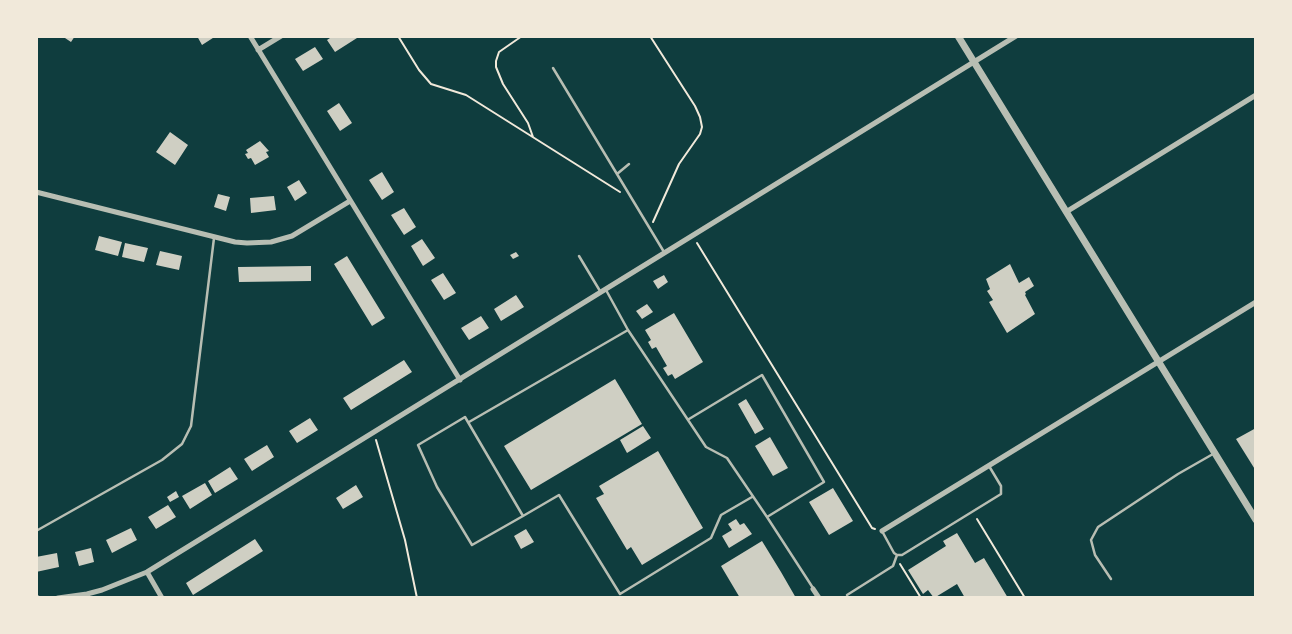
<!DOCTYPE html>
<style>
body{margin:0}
#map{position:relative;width:1292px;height:634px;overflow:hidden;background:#0f3d3e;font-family:"Work Sans",sans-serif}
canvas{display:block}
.frame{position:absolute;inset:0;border:38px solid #f1e9da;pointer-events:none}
</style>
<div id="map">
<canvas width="1292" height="634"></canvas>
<div class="frame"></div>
</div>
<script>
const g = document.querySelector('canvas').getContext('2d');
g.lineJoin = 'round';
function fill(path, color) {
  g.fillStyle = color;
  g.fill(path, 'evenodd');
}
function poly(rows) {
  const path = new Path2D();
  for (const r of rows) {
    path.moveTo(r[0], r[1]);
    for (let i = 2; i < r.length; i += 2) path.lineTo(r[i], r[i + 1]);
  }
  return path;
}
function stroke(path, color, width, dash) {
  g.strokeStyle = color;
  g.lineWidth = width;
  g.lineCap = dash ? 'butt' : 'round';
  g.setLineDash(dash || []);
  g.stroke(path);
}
fill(poly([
 [62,36,75,36,71,42],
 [197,36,216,36,202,45],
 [333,36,356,36,357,38,335,52,327,40],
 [315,47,323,59,303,71,295,59],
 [339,103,352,123,340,131,327,111],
 [170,132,188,145,175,165,156,152],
 [260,141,269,151,266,152,269,157,255,165,251,158,248,159,245,154,248,153,246,150],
 [382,172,394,192,382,200,369,180],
 [299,180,307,193,295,201,287,187],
 [218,194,230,197,226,211,214,207],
 [274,196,276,210,251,213,250,198],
 [404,208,416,227,404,235,391,215],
 [99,236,122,242,118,256,95,250],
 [422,239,435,258,423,266,411,246],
 [125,243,148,248,144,262,122,257],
 [160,251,182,256,179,270,156,265],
 [516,252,519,256,513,259,510,255],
 [347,256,385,318,372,326,334,264],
 [1010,264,1019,283,1029,277,1034,286,1025,292,1026,294,1025,295,1035,314,1007,333,989,302,993,300,987,291,990,289,986,279],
 [311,266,311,281,239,282,238,267],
 [443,273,456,293,444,300,431,280],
 [664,275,668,282,658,289,653,281],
 [516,295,524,307,501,321,494,309],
 [647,304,653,312,642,319,636,311],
 [674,313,703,362,675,379,672,374,668,376,663,368,667,366,656,347,652,349,648,342,651,340,645,330],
 [481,316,489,328,469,340,461,328],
 [404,360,412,372,351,410,343,398],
 [615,379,642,424,531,490,504,446],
 [746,399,764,429,755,434,738,404],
 [310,418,318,430,297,443,289,431],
 [643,426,651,438,627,453,620,440],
 [1256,428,1256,471,1236,439],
 [770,437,788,468,773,476,755,446],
 [267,445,274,457,252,471,244,459],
 [658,451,703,528,642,565,631,547,627,550,596,498,604,494,599,486],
 [230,467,238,479,215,493,208,481],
 [205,483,212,495,190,509,182,496],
 [356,485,363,497,343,509,336,498],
 [833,488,853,521,829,535,809,502],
 [176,491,179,497,170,502,167,497],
 [168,505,176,517,156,529,148,517],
 [736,519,740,525,744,523,752,534,729,548,722,536,732,530,728,524],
 [131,528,137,540,112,553,106,540],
 [526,529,534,542,521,549,514,536],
 [957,533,975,563,984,558,1008,598,965,598,957,584,934,598,928,590,923,594,908,570,946,546,943,541],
 [255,539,263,551,193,595,186,583],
 [762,541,781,572,796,598,740,598,721,566],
 [91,548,94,562,79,566,75,552],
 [57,553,59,567,36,572,36,557]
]), '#cfcfc3');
stroke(poly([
 [398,36,419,70,431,84,466,95,620,192],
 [522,36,499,52,496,61,496,67,503,84,528,123,533,137],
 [650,36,695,106,700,117,702,127,700,134,679,164,653,222],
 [697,243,872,528,875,529],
 [376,440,405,540,417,598],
 [977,519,1025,598],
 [900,564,921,598]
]), '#f1e9da', 2);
stroke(poly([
 [553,68,664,252],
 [617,174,629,164],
 [579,256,600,291],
 [606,290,628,330,706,447,727,458,767,517,813,588],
 [689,419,762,375,824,482,767,517],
 [469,422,628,330],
 [523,516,465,417,418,445,437,487,472,545,523,516,559,495,620,594,711,538,721,515,752,497],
 [36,531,162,460,182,444,191,426,214,238],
 [882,531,894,553,897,555,902,555,1001,494,1001,486,989,466],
 [1111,579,1095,555,1091,540,1098,527,1178,474,1213,454],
 [847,595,893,566,897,555]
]), '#b8beb3', 2.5);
stroke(poly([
 [250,36,460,380],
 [258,50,281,36],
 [36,192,235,242,247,243,271,242,292,236,350,201],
 [1066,212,1256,95],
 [882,531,1256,302],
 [147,572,162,598],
 [813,589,819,598],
 [36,597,38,598],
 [58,598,87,594,102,590,147,572,1016,36]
]), '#b8beb3', 5);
stroke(poly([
 [958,36,1256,520]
]), '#b8beb3', 7);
</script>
